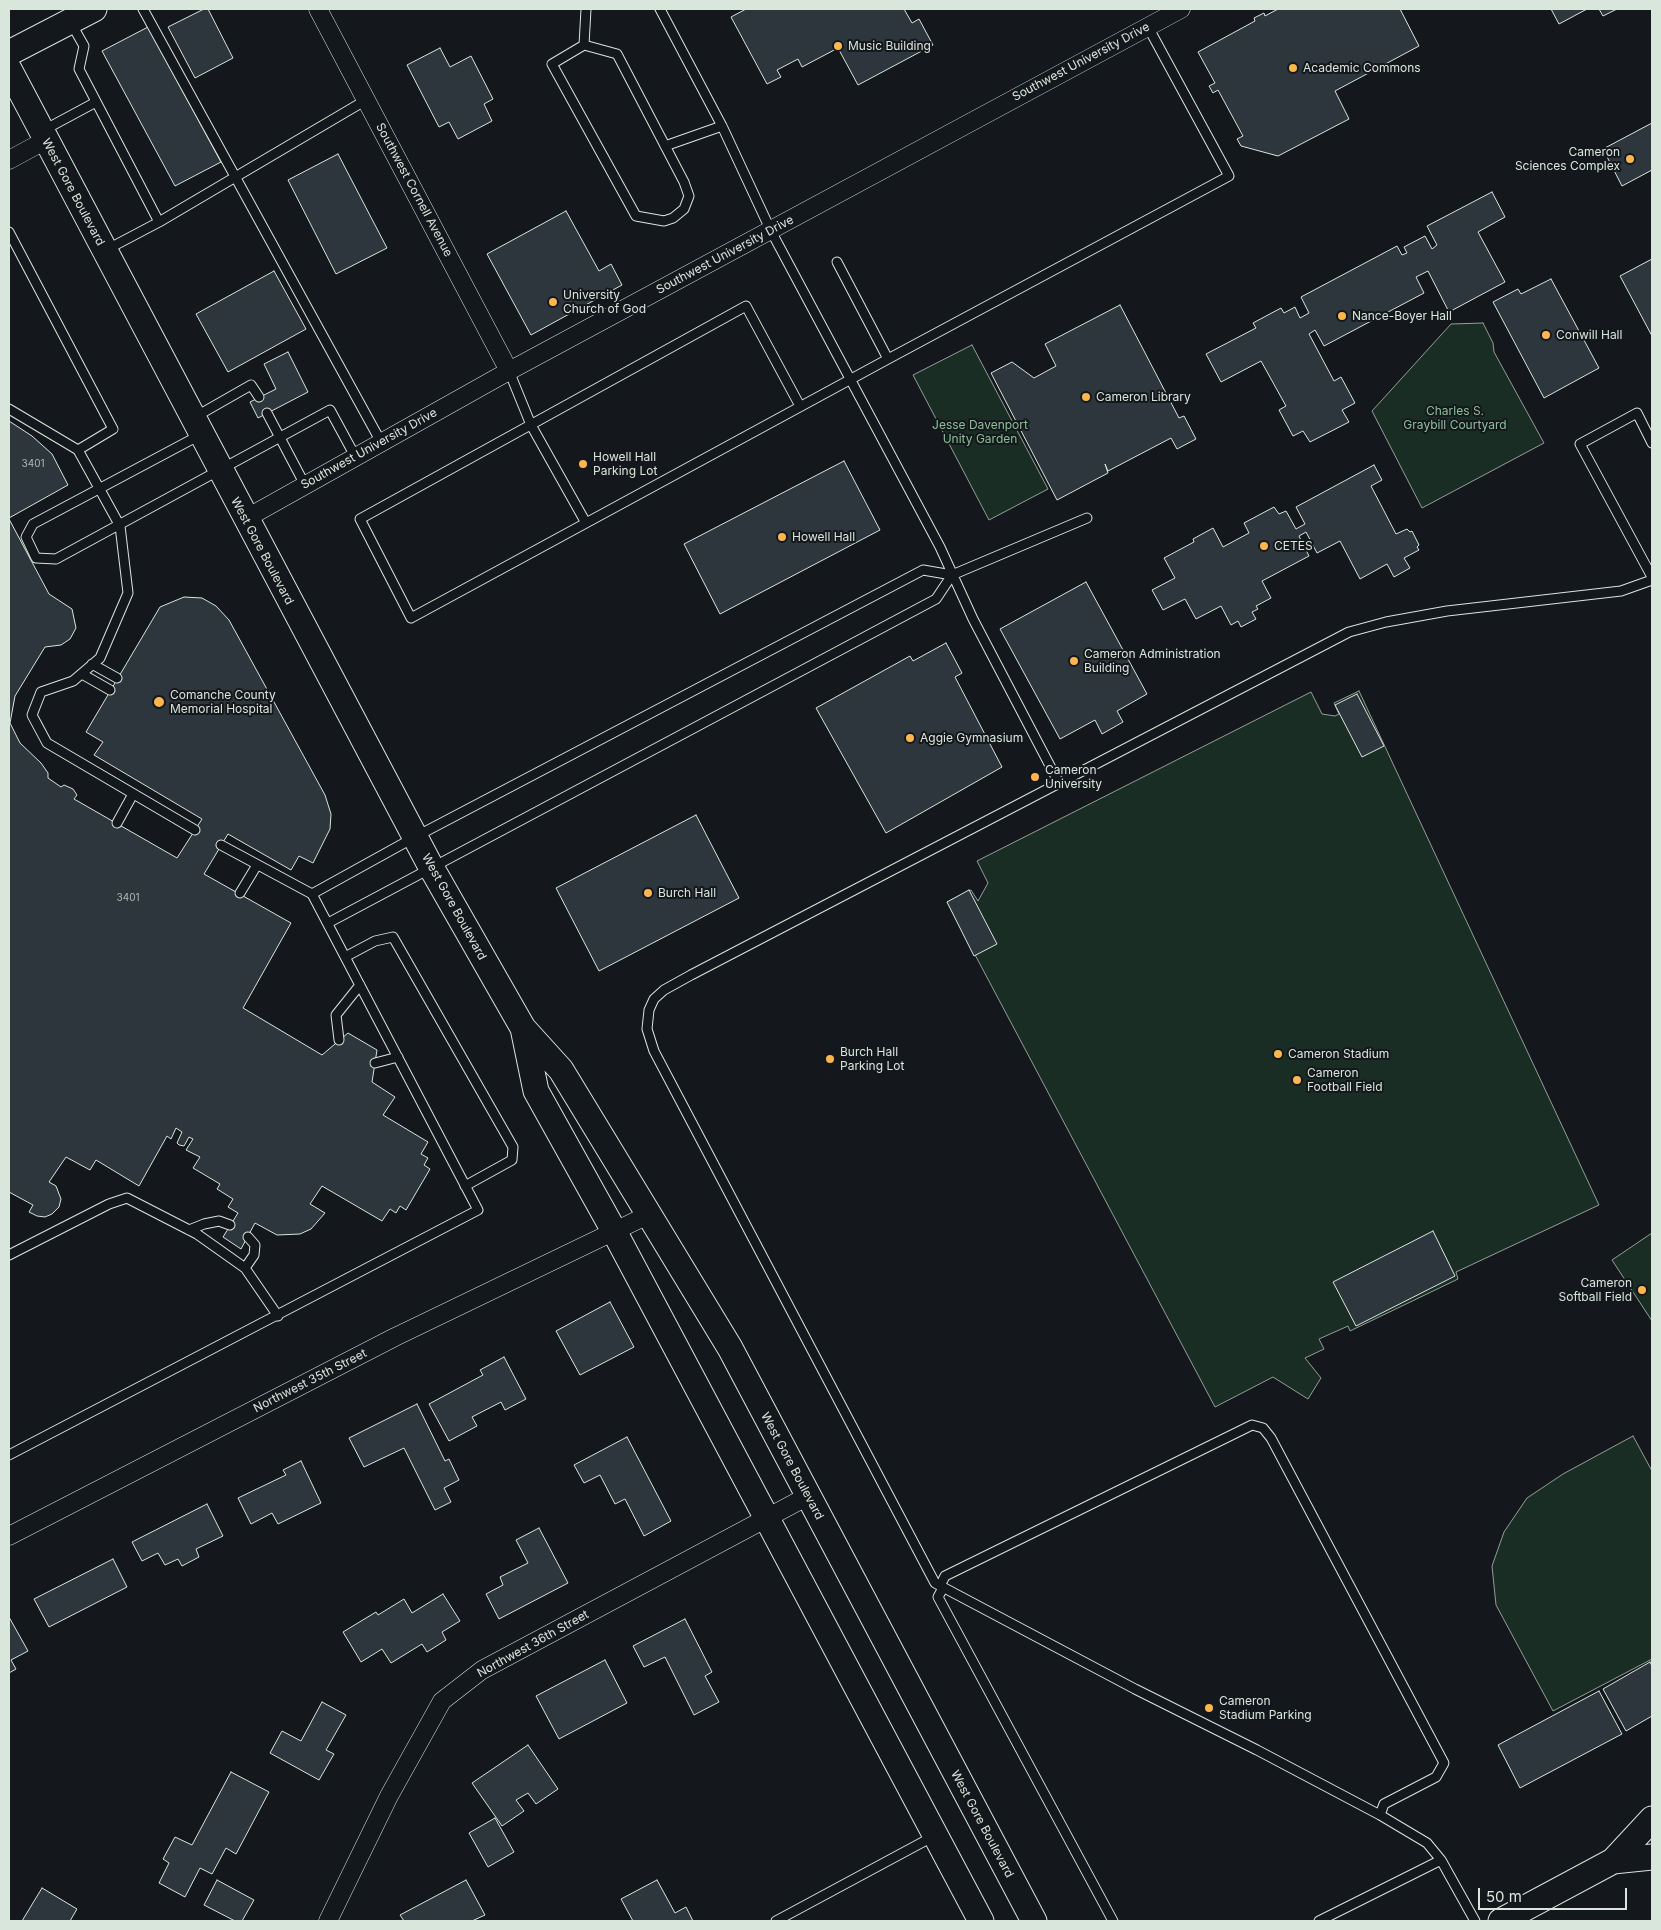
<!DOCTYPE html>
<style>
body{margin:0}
#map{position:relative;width:1661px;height:1930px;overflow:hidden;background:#14181c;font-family:Inter,sans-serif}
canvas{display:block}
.frame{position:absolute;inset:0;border:10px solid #d8e6dc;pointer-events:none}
.scale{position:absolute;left:1478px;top:1888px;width:149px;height:22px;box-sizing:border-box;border:2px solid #d8e6dc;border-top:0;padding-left:6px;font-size:15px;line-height:18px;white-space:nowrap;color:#d8e6dc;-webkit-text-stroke:4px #14181c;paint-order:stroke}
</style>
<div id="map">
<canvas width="1661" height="1930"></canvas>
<div class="frame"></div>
<div class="scale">50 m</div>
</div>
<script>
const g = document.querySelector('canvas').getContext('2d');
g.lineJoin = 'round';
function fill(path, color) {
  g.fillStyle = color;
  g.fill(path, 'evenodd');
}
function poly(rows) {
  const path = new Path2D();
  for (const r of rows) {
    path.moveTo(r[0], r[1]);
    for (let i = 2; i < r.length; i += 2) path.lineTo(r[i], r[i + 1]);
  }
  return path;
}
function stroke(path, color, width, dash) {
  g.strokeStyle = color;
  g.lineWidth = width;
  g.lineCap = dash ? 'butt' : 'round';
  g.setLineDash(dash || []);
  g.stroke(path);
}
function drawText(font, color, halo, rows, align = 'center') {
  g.font = font + ' Inter,sans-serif';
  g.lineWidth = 4;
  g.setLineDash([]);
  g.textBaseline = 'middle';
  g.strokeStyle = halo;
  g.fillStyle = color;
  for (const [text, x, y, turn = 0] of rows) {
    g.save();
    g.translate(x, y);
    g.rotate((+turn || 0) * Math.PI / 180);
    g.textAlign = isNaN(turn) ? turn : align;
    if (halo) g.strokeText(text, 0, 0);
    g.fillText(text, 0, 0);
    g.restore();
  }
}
const green = poly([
 [1483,323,1493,343,1494,352,1544,443,1422,508,1372,411,1451,324,1483,323],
 [972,345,1048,489,989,520,913,375,972,345],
 [1359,691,1599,1205,1456,1272,1458,1279,1350,1331,1348,1326,1319,1339,1324,1349,1305,1358,1321,1378,1308,1399,1273,1377,1215,1407,947,902,971,890,978,901,988,883,977,861,1311,692,1322,714,1335,716,1339,714,1334,703,1359,691],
 [1652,1233,1652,1321,1612,1260,1652,1233],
 [1633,1436,1652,1471,1652,1659,1553,1711,1496,1605,1492,1566,1504,1532,1527,1498,1563,1474,1633,1436]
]);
fill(green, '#1a2d24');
stroke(green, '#939e99', 1);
const building = poly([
 [204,9,208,9,233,58,195,78,168,27,204,9],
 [746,9,904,9,912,23,919,19,933,45,858,85,838,48,802,67,798,59,777,70,781,77,767,84,731,17,746,9],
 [1278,9,1400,9,1419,46,1335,91,1349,119,1278,156,1241,146,1237,139,1243,136,1218,90,1213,93,1209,86,1215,83,1198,52,1255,21,1254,18,1264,13,1265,16,1278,9],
 [1551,9,1587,9,1559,24,1551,9],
 [1599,9,1617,9,1603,16,1599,9],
 [148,27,221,162,175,186,102,51,148,27],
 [440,48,450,67,471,56,493,99,484,104,492,121,458,139,449,122,439,127,407,65,440,48],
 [1652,123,1652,170,1622,186,1603,149,1652,123],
 [338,154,387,248,336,274,288,180,338,154],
 [1492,192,1505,217,1478,232,1505,282,1449,312,1428,271,1416,277,1424,293,1324,346,1315,330,1309,334,1334,381,1341,377,1355,403,1342,410,1349,422,1310,442,1303,431,1293,436,1279,410,1286,406,1261,361,1221,382,1206,354,1256,328,1253,323,1281,308,1284,313,1295,307,1300,318,1309,313,1301,297,1397,246,1402,255,1407,253,1404,247,1425,236,1432,249,1437,245,1427,226,1492,192],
 [566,211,599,271,611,264,622,285,531,335,487,254,566,211],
 [1652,259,1652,336,1620,276,1652,259],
 [274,271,306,329,228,372,196,314,274,271],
 [1551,279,1599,368,1544,398,1493,302,1518,289,1521,294,1551,279],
 [1120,305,1179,418,1184,416,1196,439,1177,449,1171,438,1108,471,1105,464,1108,473,1057,500,991,373,1012,362,1034,378,1056,366,1045,344,1120,305],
 [288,352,308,392,258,418,250,402,276,389,264,364,288,352],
 [9,421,32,436,52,454,68,485,9,518,9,421],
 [844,461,880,530,720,614,684,544,844,461],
 [1374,465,1382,480,1371,486,1396,534,1407,529,1410,532,1412,531,1419,545,1417,547,1419,550,1404,558,1410,568,1394,577,1387,564,1360,579,1340,541,1317,553,1306,532,1299,536,1309,556,1262,581,1271,598,1256,606,1258,609,1252,612,1256,619,1241,627,1238,621,1231,625,1221,606,1196,619,1185,599,1163,610,1152,590,1175,578,1164,558,1194,542,1193,539,1213,528,1223,547,1249,533,1244,523,1274,507,1279,514,1286,511,1296,529,1305,524,1296,507,1374,465],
 [9,519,49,594,72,609,76,628,70,639,61,645,45,647,15,696,10,723,20,743,41,763,48,773,48,778,61,787,64,785,73,789,77,795,74,799,177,858,202,819,94,755,103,742,86,732,160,607,184,597,202,598,216,606,229,620,325,795,331,814,330,829,313,863,299,856,291,870,228,834,204,874,291,923,243,1008,322,1055,348,1033,377,1050,372,1082,395,1097,383,1115,428,1142,421,1154,428,1158,424,1165,430,1169,406,1210,400,1206,396,1213,390,1209,382,1221,322,1186,310,1204,325,1213,311,1229,300,1234,277,1235,255,1223,241,1249,223,1237,238,1213,228,1207,233,1199,217,1189,220,1184,193,1168,200,1157,186,1150,193,1139,189,1137,184,1146,179,1145,177,1143,182,1132,176,1128,171,1139,167,1136,139,1186,96,1160,90,1170,66,1157,49,1182,56,1186,61,1199,59,1207,52,1214,45,1217,37,1216,29,1212,33,1205,9,1192,9,519],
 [1086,582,1147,694,1117,711,1123,722,1102,734,1095,720,1060,739,1000,629,1086,582],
 [946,643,962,673,955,677,1002,767,886,833,816,708,910,656,913,661,946,643],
 [1357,694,1384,746,1362,757,1335,705,1357,694],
 [696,815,739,898,599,971,556,888,696,815],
 [969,890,997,944,974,956,947,902,969,890],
 [1433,1231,1455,1276,1356,1326,1333,1282,1433,1231],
 [610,1302,634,1347,580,1375,556,1331,610,1302],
 [504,1357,526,1399,505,1410,501,1402,472,1417,477,1426,449,1441,429,1404,483,1375,480,1370,504,1357],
 [417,1404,445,1461,449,1459,459,1480,444,1488,451,1502,435,1510,404,1448,364,1467,349,1438,417,1404],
 [627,1437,671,1521,644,1536,625,1499,615,1504,600,1475,584,1483,574,1465,627,1437],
 [301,1461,321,1503,278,1524,272,1513,251,1524,238,1498,286,1475,283,1470,301,1461],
 [207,1504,223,1536,196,1549,199,1557,182,1566,178,1559,165,1565,158,1553,142,1561,132,1542,207,1504],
 [539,1528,568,1583,499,1619,486,1594,503,1585,500,1577,528,1563,516,1540,539,1528],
 [113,1559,127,1587,49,1627,34,1599,113,1559],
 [443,1594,460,1621,442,1632,446,1640,427,1652,422,1644,391,1663,382,1649,361,1662,343,1632,376,1612,378,1615,404,1599,412,1613,443,1594],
 [9,1617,28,1651,11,1660,16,1669,9,1673,9,1617],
 [685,1619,712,1672,705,1676,719,1702,694,1715,665,1657,644,1667,633,1646,685,1619],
 [605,1660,627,1703,559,1739,536,1696,605,1660],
 [1650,1662,1652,1666,1652,1716,1626,1731,1603,1689,1650,1662],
 [1599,1691,1622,1734,1520,1788,1498,1745,1599,1691],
 [322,1702,346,1715,326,1750,334,1754,319,1780,270,1753,282,1731,301,1741,322,1702],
 [528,1745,558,1789,536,1804,528,1793,516,1800,524,1811,502,1826,472,1783,528,1745],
 [231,1772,269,1792,236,1854,226,1848,212,1874,200,1868,185,1897,159,1883,169,1863,163,1859,175,1837,192,1845,231,1772],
 [495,1818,514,1852,488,1867,469,1833,495,1818],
 [217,1880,254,1900,242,1921,235,1921,204,1905,217,1880],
 [466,1880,485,1915,472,1921,404,1921,400,1915,466,1880],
 [657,1880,675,1913,686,1907,693,1921,633,1921,621,1899,657,1880],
 [42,1888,77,1909,70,1921,22,1921,42,1888]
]);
fill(building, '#2c363c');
stroke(building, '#d8e6dc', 1);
const lane = poly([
 [143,9,381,442],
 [660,9,722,126,771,231,940,547,973,619,1059,783],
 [71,23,84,46,79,69,159,222],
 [584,45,617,54,684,182,689,196,684,209,673,218,664,221,636,216,552,64,584,45],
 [584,45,586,9],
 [44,130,96,102],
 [665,146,722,126],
 [9,232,113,429,78,450],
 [106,250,159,222,366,100],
 [837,262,888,359,1229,176,1148,27],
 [509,371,531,425,586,523],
 [800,406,746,306,360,519,411,618,888,359],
 [9,409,78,450,120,526,128,593,100,658,73,681,41,692,32,715,47,743,195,830],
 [267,413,305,485],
 [195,417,251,385,259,397],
 [200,435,33,524,26,537,36,558,56,559,330,410,355,456],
 [1652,443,1637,413,1580,444,1652,577],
 [92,664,117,678],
 [82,674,110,690],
 [117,823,133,794],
 [240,893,257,865],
 [312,894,415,837,923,570,952,575,1087,518],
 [328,923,936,599,952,575],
 [345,957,375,941,393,937,513,1147,512,1160,465,1186],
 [339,1040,336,1015,360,985],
 [375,1063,398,1057],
 [189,1230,204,1224,219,1221,230,1225],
 [9,1255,109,1204,127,1198,197,1234,245,1268,278,1316],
 [245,1268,254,1255,255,1245,248,1237],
 [9,1455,478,1210,312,894,221,845],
 [940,1586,945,1576,1252,1425,1263,1428,1271,1438,1444,1763,1436,1777,1384,1804,1380,1815],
 [943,1588,938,1597,1113,1921],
 [776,1921,934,1836],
 [1319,1921,1441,1860],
 [1475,1921,1441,1860,1427,1843,1380,1815,1257,1750,1135,1689,935,1583,654,1051,647,1029,649,1010,654,999,664,990,691,975,1349,632,1386,622,1447,611,1621,591,1652,580]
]);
const street = poly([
 [318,9,509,371],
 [9,160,46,140],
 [245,519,509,371,1181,9],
 [9,1536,395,1337,648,1215],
 [328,1921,389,1796,442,1701,482,1670,808,1496]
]);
const secondary = poly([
 [9,53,94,9],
 [9,69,431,867,523,1028,561,1070,730,1348,1034,1921],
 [523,1028,536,1091,614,1231,981,1921],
 [1613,1861,1652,1857],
 [1501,1921,1613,1861,1652,1819]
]);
stroke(lane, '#d8e6dc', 11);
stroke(street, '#d8e6dc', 19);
stroke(secondary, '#d8e6dc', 27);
stroke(lane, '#14181c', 9);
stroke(street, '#14181c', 18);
stroke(secondary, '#14181c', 25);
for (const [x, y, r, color] of [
 [838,46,5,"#ffb74d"],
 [1293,68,5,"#ffb74d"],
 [1630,159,5,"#ffb74d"],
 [553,302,5,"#ffb74d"],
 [1342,316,5,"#ffb74d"],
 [1546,335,5,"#ffb74d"],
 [1086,397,5,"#ffb74d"],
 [583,464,5,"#ffb74d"],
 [782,537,5,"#ffb74d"],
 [1264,546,5,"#ffb74d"],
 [1074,661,5,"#ffb74d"],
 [159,702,6,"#ffb74d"],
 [910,738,5,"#ffb74d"],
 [1035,777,5,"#ffb74d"],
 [648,893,5,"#ffb74d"],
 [1278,1054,5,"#ffb74d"],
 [830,1059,5,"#ffb74d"],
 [1297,1080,5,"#ffb74d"],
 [1642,1290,5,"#ffb74d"],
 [1209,1708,5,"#ffb74d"]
]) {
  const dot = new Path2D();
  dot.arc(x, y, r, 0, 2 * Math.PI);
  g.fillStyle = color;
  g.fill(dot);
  stroke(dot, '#14181c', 2);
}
drawText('10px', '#adbab4', null, [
 ["3401",33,464],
 ["3401",128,898]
]);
drawText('12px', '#d8e6dc', '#14181c', [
 ["Music Building",848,46],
 ["Academic Commons",1303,68],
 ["Cameron",1620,152,"right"],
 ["Sciences Complex",1620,166,"right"],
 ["University",563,295],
 ["Church of God",563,309],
 ["Nance-Boyer Hall",1352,316],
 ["Conwill Hall",1556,335],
 ["Cameron Library",1096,397],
 ["Howell Hall",593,457],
 ["Parking Lot",593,471],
 ["Howell Hall",792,537],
 ["CETES",1274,546],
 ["Cameron Administration",1084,654],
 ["Building",1084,668],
 ["Comanche County",170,695],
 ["Memorial Hospital",170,709],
 ["Aggie Gymnasium",920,738],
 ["Cameron",1045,770],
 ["University",1045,784],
 ["Burch Hall",658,893],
 ["Burch Hall",840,1052],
 ["Parking Lot",840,1066],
 ["Cameron Stadium",1288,1054],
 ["Cameron",1307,1073],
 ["Football Field",1307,1087],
 ["Cameron",1632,1283,"right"],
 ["Softball Field",1632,1297,"right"],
 ["Cameron",1219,1701],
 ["Stadium Parking",1219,1715]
], 'left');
drawText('12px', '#d8e6dc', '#14181c', [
 ["Southwest University Drive",1081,62,-28],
 ["Southwest Cornell Avenue",414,190,62],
 ["West Gore Boulevard",73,192,62],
 ["Southwest University Drive",725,255,-28],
 ["Southwest University Drive",369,449,-29],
 ["West Gore Boulevard",262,551,62],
 ["West Gore Boulevard",454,907,61],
 ["Northwest 35th Street",310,1381,-27],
 ["West Gore Boulevard",792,1466,62],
 ["Northwest 36th Street",533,1644,-29],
 ["West Gore Boulevard",982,1824,62]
]);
drawText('12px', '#8ac095', '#14181c', [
 ["Charles S.",1455,411],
 ["Graybill Courtyard",1455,425],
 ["Jesse Davenport",980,425],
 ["Unity Garden",980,439]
]);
</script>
